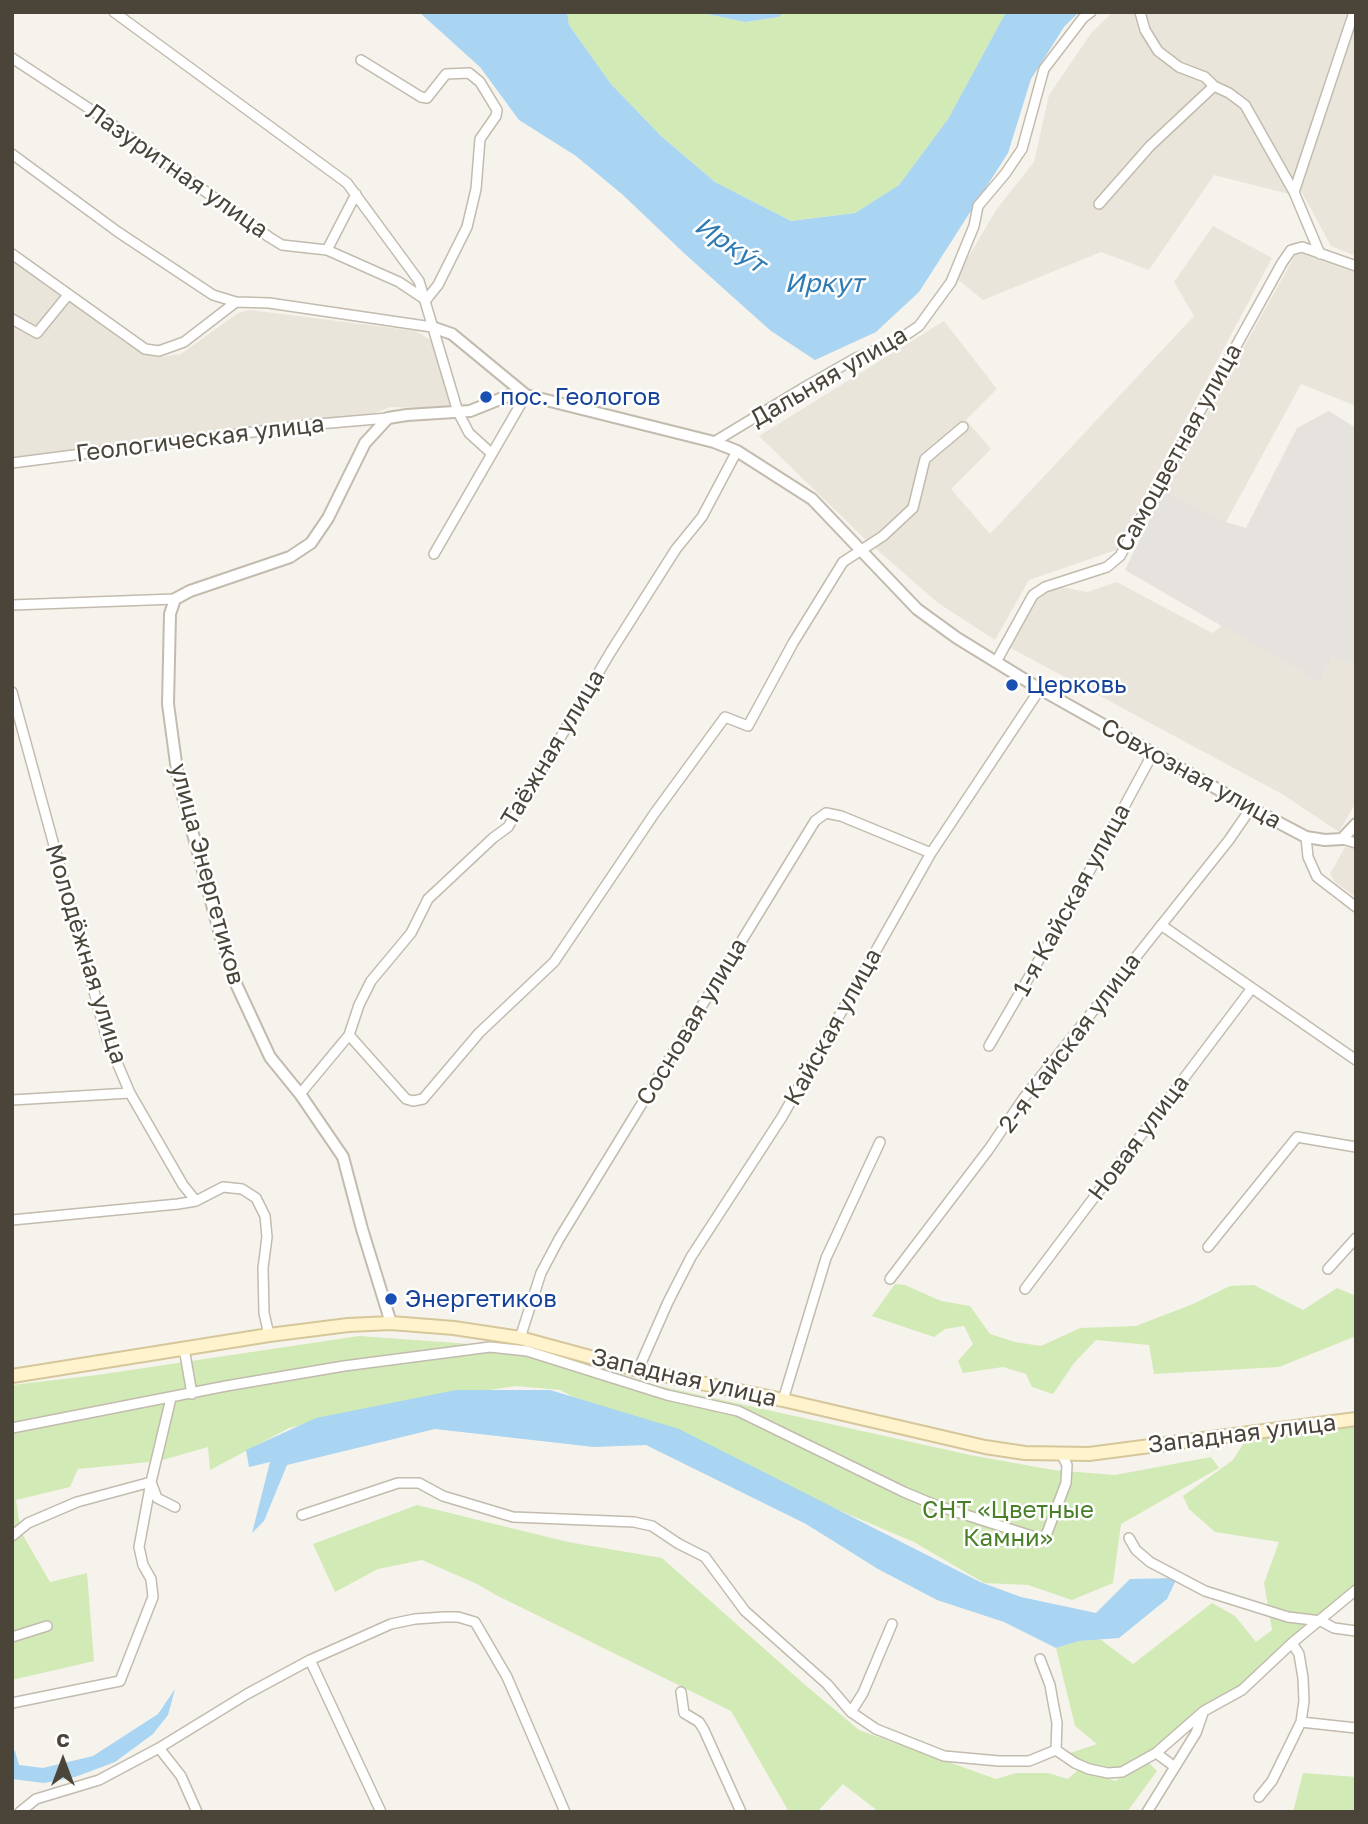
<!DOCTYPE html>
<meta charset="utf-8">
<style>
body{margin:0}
#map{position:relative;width:1368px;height:1824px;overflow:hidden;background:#f6f3ec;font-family:"Golos Text",sans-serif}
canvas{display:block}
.frame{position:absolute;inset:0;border:14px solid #4b4439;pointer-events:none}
.north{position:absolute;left:28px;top:1726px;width:70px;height:70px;-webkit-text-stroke:5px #fff;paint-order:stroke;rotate:0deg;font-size:19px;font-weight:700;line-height:28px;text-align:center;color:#4b4439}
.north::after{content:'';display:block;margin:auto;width:24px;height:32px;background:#4b4439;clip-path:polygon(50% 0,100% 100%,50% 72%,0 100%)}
</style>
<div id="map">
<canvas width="1368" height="1824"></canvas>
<div class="frame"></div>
<div class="north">С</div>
</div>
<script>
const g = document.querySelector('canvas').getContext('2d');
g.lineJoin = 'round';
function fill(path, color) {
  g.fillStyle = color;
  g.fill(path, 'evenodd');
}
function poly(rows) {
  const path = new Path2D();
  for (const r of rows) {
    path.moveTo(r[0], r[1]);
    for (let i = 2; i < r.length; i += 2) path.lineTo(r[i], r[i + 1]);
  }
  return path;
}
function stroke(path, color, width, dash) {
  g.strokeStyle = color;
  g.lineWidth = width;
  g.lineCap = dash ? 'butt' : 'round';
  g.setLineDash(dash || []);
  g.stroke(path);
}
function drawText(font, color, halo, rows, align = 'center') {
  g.font = font + ' "Golos Text",sans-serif';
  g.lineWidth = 5;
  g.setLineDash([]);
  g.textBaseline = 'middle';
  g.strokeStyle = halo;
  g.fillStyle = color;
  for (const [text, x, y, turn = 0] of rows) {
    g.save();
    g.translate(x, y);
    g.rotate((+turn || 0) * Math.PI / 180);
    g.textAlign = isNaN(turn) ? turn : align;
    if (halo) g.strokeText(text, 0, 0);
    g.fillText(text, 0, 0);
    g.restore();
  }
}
fill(poly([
 [1113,12,1347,12,1289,194,1214,175,1149,270,1101,252,983,300,956,278,996,210,1034,162,1049,95,1092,32],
 [1356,22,1356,256,1331,246,1300,189],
 [1213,226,1272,258,1116,550,1029,580,995,640,938,603,867,541,759,436,944,321,997,389,966,420,991,449,951,489,990,534,1194,316,1174,282],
 [1297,252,1356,273,1356,406,1301,384,1226,522,1164,490],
 [12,260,141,353,161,357,181,354,238,313,250,310,416,331,432,341,453,403,448,409,391,407,375,413,12,457],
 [1117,582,1212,633,1222,626,1320,683,1333,657,1356,666,1356,802,1339,832,1282,794,1007,646,1040,583,1087,592],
 [1345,847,1356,849,1356,897,1335,882,1330,874]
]), '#eae5da');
fill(poly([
 [1329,411,1356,428,1356,666,1333,657,1320,683,1125,570,1164,490,1226,522,1246,528,1297,428]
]), '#e6e2dd');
fill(poly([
 [567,12,697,12,745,22,779,17,784,12,1006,12,948,119,899,185,855,213,791,221,715,182,661,136,611,84,569,25],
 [895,1284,905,1285,941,1301,970,1306,990,1334,1015,1342,1041,1346,1080,1328,1136,1326,1193,1304,1230,1286,1254,1285,1303,1310,1337,1288,1356,1296,1356,1336,1279,1367,1154,1374,1149,1345,1096,1340,1074,1363,1053,1394,1032,1387,1026,1374,1003,1367,963,1373,958,1361,973,1344,964,1326,945,1329,934,1337,872,1316],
 [359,1336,512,1347,619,1377,970,1455,1053,1470,1115,1475,1211,1457,1219,1468,1121,1524,1113,1583,1072,1600,1028,1585,984,1583,914,1542,582,1402,560,1390,516,1386,396,1404,289,1428,210,1470,208,1447,159,1461,78,1469,70,1487,16,1500,21,1532,50,1582,87,1573,94,1661,12,1680,12,1385,97,1375],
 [1356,1419,1356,1590,1242,1690,1204,1711,1141,1763,1108,1773,1064,1755,1097,1744,1075,1726,1056,1648,1079,1641,1100,1639,1133,1664,1212,1603,1235,1616,1256,1642,1272,1630,1264,1583,1279,1542,1215,1532,1189,1509,1183,1496,1233,1460,1250,1433],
 [417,1505,568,1542,662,1558,804,1684,859,1730,996,1779,1016,1773,1048,1773,1068,1779,1080,1768,1115,1781,1147,1761,1157,1771,1127,1812,879,1812,843,1784,817,1812,789,1812,731,1711,496,1595,477,1584,422,1560,378,1569,335,1592,313,1544],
 [1303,1773,1356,1777,1356,1812,1293,1812]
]), '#d2eab5');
fill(poly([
 [419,12,567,12,569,25,611,84,661,136,715,182,791,221,855,213,899,185,948,119,1006,12,1079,12,1064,27,1031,79,1008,153,919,292,876,332,815,360,771,331,686,255,623,195,576,156,519,120,480,67],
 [697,12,784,12,779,17,745,22],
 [456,1390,550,1390,679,1429,980,1582,1021,1597,1096,1613,1130,1579,1177,1578,1167,1599,1119,1638,1079,1641,1056,1648,1004,1622,937,1600,878,1569,806,1524,646,1445,594,1447,435,1429,287,1465,264,1521,252,1533,270,1462,249,1467,246,1450,316,1418],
 [175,1689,168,1715,153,1734,115,1762,75,1777,44,1783,12,1779,12,1750,15,1751,19,1765,43,1768,93,1756,158,1714]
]), '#a9d4f2');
const minor = poly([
 [114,12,347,183,419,281,458,412,469,433,491,453],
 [1140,12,1145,30,1158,51,1179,67,1205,77,1214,86,1229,93,1245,105,1294,192,1320,254],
 [12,58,96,113,269,237,282,245,327,250,399,282,426,300,438,285,467,227,476,189,480,139,496,116,497,110,480,82,469,73,446,74,427,98,421,97,361,60],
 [12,154,118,232,213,295,236,302,269,303,432,327],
 [1294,192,1354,12],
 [1099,204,1150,146,1214,86],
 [327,250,356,194],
 [12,254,145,349,159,351,184,342,236,302],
 [12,319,37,333,68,295],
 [714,442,805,387,856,358,897,341,919,326,951,282,974,226,978,206,1005,174,1022,149,1044,69,1083,18,1091,12],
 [12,463,307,425,388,418],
 [434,554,526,395],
 [12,605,175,599],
 [996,662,1033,595,1045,587,1107,567,1120,556,1282,263,1291,250,1302,247,1356,266],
 [12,692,107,1039,130,1093,183,1185,196,1201],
 [1306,837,1308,857,1317,877,1356,907],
 [1342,839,1356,843],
 [1161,925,1356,1060],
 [349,1035,406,1099,413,1101,423,1099,479,1033,554,962,654,814,725,717,748,726,793,643,843,562,883,536,913,508,925,459,963,427],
 [989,1046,1076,896,1153,753],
 [300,1094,349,1035,359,1005,371,981,411,933,428,899,493,838,508,827,610,653,676,549,702,517,737,451],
 [12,1100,130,1093],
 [12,1220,178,1204,196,1201,223,1187,242,1189,256,1198,265,1216,267,1237,263,1268,264,1313,269,1335],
 [1208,1247,1297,1137,1356,1147],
 [1328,1269,1356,1238],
 [890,1279,989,1149,1023,1099,1229,840,1251,808],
 [1025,1289,1252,988],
 [520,1338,541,1273,559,1239,815,821,826,813,841,816,931,853],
 [184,1348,192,1394],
 [638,1370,668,1302,691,1257,782,1117,931,853,1040,689],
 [783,1400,826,1258,880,1142],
 [12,1428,226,1386,344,1366,490,1347,527,1351,667,1395,738,1411,904,1492,935,1505,1038,1538,1043,1538,1047,1533,1066,1483,1067,1465,1062,1455],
 [302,1515,398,1483,419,1483,443,1496,513,1517,634,1522,652,1526,679,1544,705,1557,745,1611,827,1684,851,1712,876,1729,944,1756,999,1761,1029,1761,1056,1750],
 [12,1536,28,1523,77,1502,151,1482,171,1398],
 [1129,1538,1136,1550,1150,1562,1205,1591,1288,1617,1321,1621,1334,1628,1356,1631],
 [12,1637,47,1626],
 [1040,1659,1050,1685,1053,1702,1057,1723,1056,1750,1075,1763,1089,1769,1108,1773,1122,1772,1156,1753,1204,1711,1242,1690,1292,1643,1356,1590],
 [310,1660,381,1812],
 [681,1692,684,1713,699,1722,704,1730,741,1812],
 [12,1703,120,1681,153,1597,151,1579,143,1565,139,1547,151,1482,157,1498,175,1507],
 [851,1712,863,1693,892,1624],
 [1301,1722,1356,1728],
 [159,1748,181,1776,197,1812],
 [1156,1753,1175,1767],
 [1259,1797,1272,1781,1301,1722,1304,1701,1303,1678,1299,1654,1292,1643],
 [20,1812,36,1799,99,1780,159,1748,247,1694,310,1660,391,1624,415,1619,444,1617,458,1617,475,1622,507,1677,565,1812],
 [1147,1812,1196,1733,1203,1713]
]);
const tertiary = poly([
 [432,327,452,334,526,395,714,442,737,451,812,499,917,609,957,638,1040,689,1251,808,1306,837,1325,840,1342,839,1356,824],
 [391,1323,362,1229,343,1157,300,1094,270,1057,237,986,221,938,178,778,168,704,170,614,175,599,190,591,290,557,311,543,328,518,365,443,388,418,407,415,470,411,510,395,526,395]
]);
const secondary = poly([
 [12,1376,269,1335,348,1325,391,1323,454,1328,520,1338,638,1370,783,1400,985,1447,1025,1453,1089,1454,1356,1419]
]);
stroke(minor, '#c2bbae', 12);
stroke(tertiary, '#c2bbae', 14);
stroke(secondary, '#d6c79b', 16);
stroke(minor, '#fff', 9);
stroke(tertiary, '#fff', 10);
stroke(secondary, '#fff3cd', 12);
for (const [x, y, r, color] of [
 [486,397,7,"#1a4fb4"],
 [1012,685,7,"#1a4fb4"],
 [391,1299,7,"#1a4fb4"]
]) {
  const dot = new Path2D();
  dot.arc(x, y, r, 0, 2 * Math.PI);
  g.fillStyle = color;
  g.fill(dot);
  stroke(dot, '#fff', 2.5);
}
drawText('24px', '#4b4439', '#fff', [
 ["Лазуритная улица",177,171,35],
 ["Дальняя улица",829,377,-30],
 ["Геологическая улица",200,439,-7],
 ["Самоцветная улица",1179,448,-61],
 ["Таёжная улица",553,748,-59],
 ["Совхозная улица",1191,774,29],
 ["улица Энергетиков",207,874,75],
 ["1-я Кайская улица",1072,900,-61],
 ["Молодёжная улица",86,954,73],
 ["Сосновая улица",692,1022,-59],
 ["Кайская улица",833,1027,-61],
 ["2-я Кайская улица",1070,1043,-53],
 ["Новая улица",1139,1138,-53],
 ["Западная улица",684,1378,13],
 ["Западная улица",1242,1434,-7]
]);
drawText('24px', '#164399', '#fff', [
 ["пос. Геологов",500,397],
 ["Церковь",1026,685],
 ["Энергетиков",405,1299]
], 'left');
drawText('24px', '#4a7f2a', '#fff', [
 ["СНТ «Цветные",1008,1510],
 ["Камни»",1008,1538]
]);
drawText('italic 26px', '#2e7ab2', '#fff', [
 ["Ирку́т",730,245,34],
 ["Иркут",824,284]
]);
</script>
